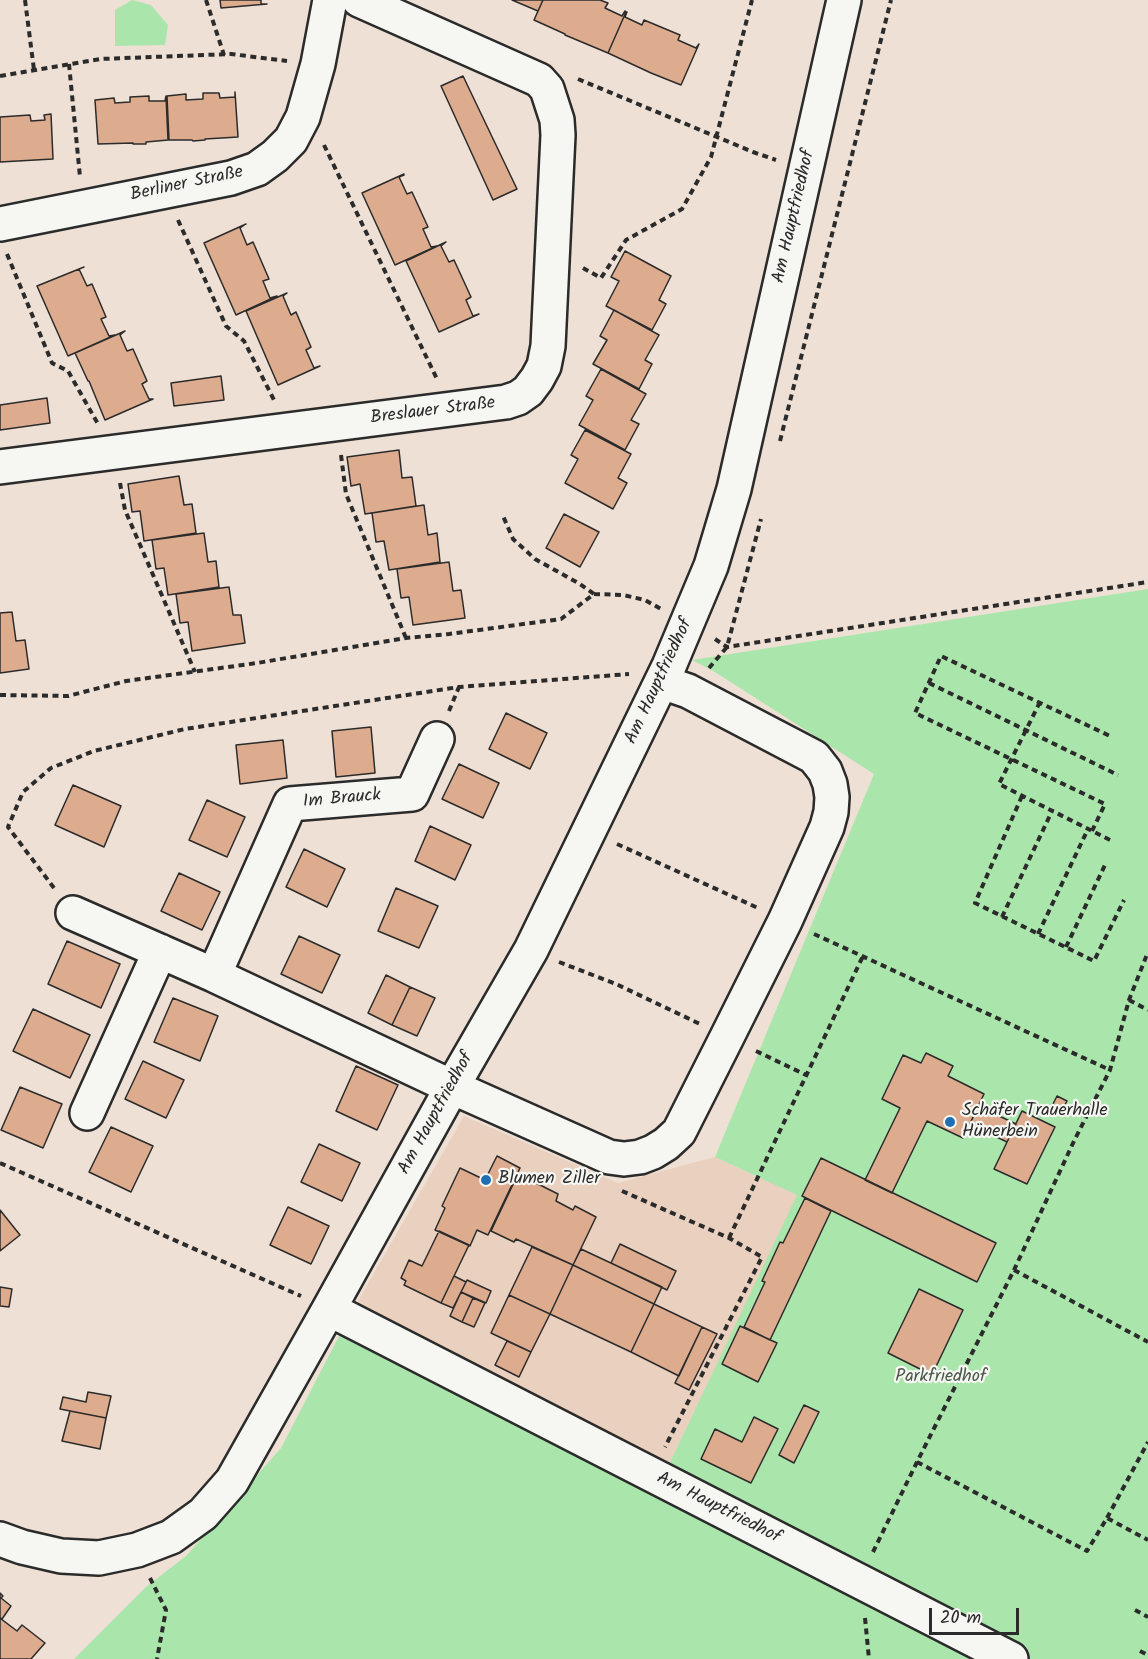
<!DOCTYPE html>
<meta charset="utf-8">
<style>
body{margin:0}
#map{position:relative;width:1148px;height:1659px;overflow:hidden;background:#eee0d4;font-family:Kalam,sans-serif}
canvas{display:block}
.scale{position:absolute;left:929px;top:1608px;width:90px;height:27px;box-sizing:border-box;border:3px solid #2b2b2b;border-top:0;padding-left:8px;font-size:18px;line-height:21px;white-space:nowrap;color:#2b2b2b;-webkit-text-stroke:4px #f6f6f2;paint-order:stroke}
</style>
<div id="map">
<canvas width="1148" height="1659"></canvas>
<div class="scale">20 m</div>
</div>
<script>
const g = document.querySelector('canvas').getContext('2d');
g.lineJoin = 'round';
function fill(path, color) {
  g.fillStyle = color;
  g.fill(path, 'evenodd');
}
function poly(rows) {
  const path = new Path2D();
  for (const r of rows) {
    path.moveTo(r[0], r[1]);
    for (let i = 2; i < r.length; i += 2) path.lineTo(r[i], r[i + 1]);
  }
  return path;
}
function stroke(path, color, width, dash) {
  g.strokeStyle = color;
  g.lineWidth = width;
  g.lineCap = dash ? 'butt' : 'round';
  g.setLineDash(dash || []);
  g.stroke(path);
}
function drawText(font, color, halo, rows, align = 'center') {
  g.font = font + ' Kalam,sans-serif';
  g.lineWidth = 4.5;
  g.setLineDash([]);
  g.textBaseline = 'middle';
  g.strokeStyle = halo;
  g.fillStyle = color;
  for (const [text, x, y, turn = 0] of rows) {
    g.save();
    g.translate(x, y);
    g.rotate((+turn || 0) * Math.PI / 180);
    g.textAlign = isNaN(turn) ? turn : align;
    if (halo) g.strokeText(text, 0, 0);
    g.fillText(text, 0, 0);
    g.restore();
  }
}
fill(poly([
 [464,1116,618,1183,715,1157,798,1195,665,1473,350,1315]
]), '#e9d0bf');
fill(poly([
 [132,0,151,5,168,25,165,45,115,46,115,10],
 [1148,589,1148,1659,74,1659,146,1587,186,1556,281,1448,350,1315,665,1473,797,1195,715,1157,874,774,715,672,692,660]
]), '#aae6ac');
const building = poly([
 [220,0,261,0,261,4,267,4,221,8,220,0],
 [512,0,543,0,538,11,512,0],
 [543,0,600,0,608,3,605,8,622,16,625,11,626,12,608,53,565,35,565,34,534,20,543,0],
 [626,12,627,12,625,17,642,25,644,20,680,35,678,40,696,48,699,44,681,85,651,73,608,53,626,12],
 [463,76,517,189,493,200,441,86,463,76],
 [235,92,238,137,205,139,205,140,193,141,192,140,169,140,167,96,186,94,186,100,203,99,203,93,219,93,220,98,235,97,235,92],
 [149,96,149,101,165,101,166,96,168,140,146,142,146,144,133,144,133,143,98,144,95,100,114,98,115,103,130,102,130,97,149,96],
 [51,114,53,159,0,162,0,117,30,115,31,121,45,120,44,115,51,114],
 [404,174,404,175,399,177,407,194,412,192,428,227,423,229,431,247,437,246,395,265,362,193,404,174],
 [246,224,240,228,247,245,253,242,269,279,263,281,270,298,277,296,236,315,204,243,246,224],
 [446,242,441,246,449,262,454,260,471,297,466,300,473,316,479,314,439,332,406,261,446,242],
 [625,251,671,276,659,300,666,304,652,330,606,306,619,281,611,277,625,251],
 [84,267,79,269,87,286,92,284,106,317,101,319,109,336,115,335,68,356,37,286,84,267],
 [287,293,283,296,291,315,296,312,311,347,306,350,314,368,320,366,278,385,246,311,287,293],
 [614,310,659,335,645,360,652,364,639,389,593,364,607,340,600,336,614,310],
 [125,331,120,335,127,351,133,349,147,381,142,384,149,399,153,399,105,420,89,381,88,381,75,353,125,331],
 [601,369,646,394,631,420,639,424,625,450,579,425,593,400,586,396,601,369],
 [221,376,224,400,174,406,171,383,221,376],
 [47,398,50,423,0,430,0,405,47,398],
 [585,430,631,454,618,478,627,483,613,509,565,483,578,459,571,455,585,430],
 [399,450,402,478,412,477,416,506,365,514,360,484,351,486,347,457,399,450],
 [179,476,184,505,192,504,196,533,144,541,140,511,132,512,128,484,179,476],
 [424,505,428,535,437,533,440,562,389,570,384,541,376,542,372,513,424,505],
 [564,514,599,532,580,567,546,548,564,514],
 [204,533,208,562,216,561,219,587,168,595,164,568,156,569,152,540,204,533],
 [449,562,453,591,461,590,465,618,413,625,409,597,401,598,397,569,449,562],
 [229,587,233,615,241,615,245,643,192,651,188,622,180,623,176,594,229,587],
 [12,612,16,641,25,640,29,669,0,673,0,613,12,612],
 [506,713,547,733,530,769,489,749,506,713],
 [371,727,375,773,336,777,332,731,371,727],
 [283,740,287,778,240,784,236,745,283,740],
 [459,764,499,783,483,818,442,799,459,764],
 [73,785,121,806,104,847,55,825,73,785],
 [207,800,245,817,227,857,189,840,207,800],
 [430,826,471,845,455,880,415,861,430,826],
 [304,849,345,869,327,907,286,887,304,849],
 [179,873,220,892,202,930,161,911,179,873],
 [396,888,438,906,419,948,378,931,396,888],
 [299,936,340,955,322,993,281,974,299,936],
 [67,941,120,964,101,1008,48,984,67,941],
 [386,975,410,987,392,1025,368,1013,386,975],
 [410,987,435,998,417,1036,392,1025,410,987],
 [173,998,218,1016,200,1061,154,1042,173,998],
 [33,1009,90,1035,70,1078,13,1051,33,1009],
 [926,1053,953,1066,948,1076,984,1094,963,1138,927,1121,892,1193,865,1180,900,1108,882,1099,903,1055,921,1063,926,1053],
 [143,1061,184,1080,166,1118,125,1099,143,1061],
 [356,1066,398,1085,377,1130,336,1111,356,1066],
 [20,1087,62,1104,43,1148,1,1130,20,1087],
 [1057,1096,1067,1101,1061,1112,1051,1108,1057,1096],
 [978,1106,1016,1124,1007,1142,970,1124,978,1106],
 [1022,1111,1055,1127,1027,1184,994,1169,1022,1111],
 [111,1127,153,1146,131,1192,89,1172,111,1127],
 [319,1144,360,1163,342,1201,301,1182,319,1144],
 [497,1156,520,1168,488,1235,477,1230,470,1246,435,1230,445,1208,442,1206,460,1168,485,1180,497,1156],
 [821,1158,996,1243,977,1282,802,1196,821,1158],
 [518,1174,558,1194,556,1201,573,1210,575,1206,596,1217,573,1265,516,1239,514,1242,491,1231,518,1174],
 [805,1198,831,1211,770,1340,744,1327,765,1282,762,1281,780,1242,783,1243,805,1198],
 [288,1207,329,1226,311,1264,270,1245,288,1207],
 [0,1210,20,1235,0,1251,0,1210],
 [439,1231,469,1245,441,1303,404,1285,406,1281,401,1278,409,1260,422,1266,439,1231],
 [620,1244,676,1271,667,1290,611,1263,620,1244],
 [532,1247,573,1265,550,1314,509,1295,532,1247],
 [581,1249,662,1287,654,1304,573,1265,581,1249],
 [573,1265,654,1304,631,1352,550,1314,573,1265],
 [454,1276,466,1282,453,1308,441,1303,454,1276],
 [467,1280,491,1291,486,1303,461,1292,467,1280],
 [0,1287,12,1289,9,1307,0,1306,0,1287],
 [919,1289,963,1310,932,1375,888,1353,919,1289],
 [461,1292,473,1298,462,1322,450,1316,461,1292],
 [509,1295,550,1314,531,1352,491,1333,509,1295],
 [473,1298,485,1303,474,1327,462,1322,473,1298],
 [654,1304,702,1327,679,1376,631,1352,654,1304],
 [740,1326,777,1343,758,1382,722,1364,740,1326],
 [702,1327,717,1334,689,1390,675,1383,702,1327],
 [507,1341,531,1352,519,1377,495,1365,507,1341],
 [88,1392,111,1396,106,1418,60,1409,63,1397,86,1402,88,1392],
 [804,1405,819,1412,794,1463,779,1455,804,1405],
 [70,1411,106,1418,100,1449,62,1441,70,1411],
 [754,1417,778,1429,751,1483,701,1459,715,1429,742,1442,754,1417],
 [0,1593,3,1596,1,1598,11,1606,2,1619,0,1618,0,1593],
 [0,1618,17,1631,22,1625,45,1643,31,1659,0,1659,0,1618]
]);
fill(building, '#ddac8f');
stroke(building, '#2b2b2b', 1.5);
const minor = poly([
 [0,224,231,178,257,169,275,156,291,140,303,117,318,64,330,0],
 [0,467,506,402,518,398,528,391,537,379,544,366,548,346,558,135,557,120,547,89,539,80,359,0],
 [73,913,214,975,452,1087,609,1157,624,1159,640,1157,653,1152,666,1144,679,1132,727,1037,785,921,827,827,831,812,832,797,830,784,825,771,814,757,688,691,662,682],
 [214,975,290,804,412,794,437,739],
 [87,1113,160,951],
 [329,1309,1011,1659],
 [0,1539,22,1547,61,1556,99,1558,137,1550,171,1537,203,1514,232,1481,329,1309,452,1087,531,950,669,666,711,566,734,489,844,0]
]);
stroke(minor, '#2b2b2b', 38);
stroke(poly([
 [25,0,34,70],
 [206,0,224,55],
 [69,64,80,177],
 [0,76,100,59,231,54,287,61],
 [578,79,753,152,776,160],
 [324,145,437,379],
 [178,220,226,326,244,341,274,400],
 [7,254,52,363,68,371,98,424],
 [583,268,601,278,626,240,682,209,711,157,752,0],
 [780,441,891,0],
 [341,455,346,494,406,638],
 [120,483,125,510,195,672],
 [594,594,623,595,645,600,661,609],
 [715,639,727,647,1148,582],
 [709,668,727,647,761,519],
 [929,683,1118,775],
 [0,695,68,696,126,681,257,663,406,638,449,634,561,619,594,594,580,584,535,559,513,539,503,516],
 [1040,702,999,784,1110,840],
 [449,711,459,687],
 [1022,796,975,903,1094,961,1124,900],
 [1092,831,1105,804,915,713,941,656,1110,736],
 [617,844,758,908],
 [54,888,8,827,23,792,51,768,94,751,185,729,459,687,629,674],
 [1002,917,1052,811],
 [814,934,1110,1070],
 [1038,934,1088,829],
 [1066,947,1105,865],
 [559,962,616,984,700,1024],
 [1129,1000,1148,1010],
 [756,1051,806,1075],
 [0,1163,301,1296],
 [622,1191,729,1238,762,1257,665,1447],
 [729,1238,863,956],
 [1014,1270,1148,1342],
 [917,1462,1087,1551,1107,1518,1148,1540],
 [1107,1518,1148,1442],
 [873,1552,917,1462,1014,1270,1074,1141,1110,1070,1129,1000,1148,952],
 [150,1578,166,1610,157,1659],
 [1135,1610,1148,1617],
 [865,1618,869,1659],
 [1140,1651,1148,1655]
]), '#2b2b2b', 4, [6, 4.5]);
stroke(minor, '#f6f6f2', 33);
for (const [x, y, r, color] of [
 [950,1122,6,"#1f6fb2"],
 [486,1180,6,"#1f6fb2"]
]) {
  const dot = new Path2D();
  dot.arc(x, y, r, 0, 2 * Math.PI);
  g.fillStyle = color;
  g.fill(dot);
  stroke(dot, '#f6f6f2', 2);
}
drawText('18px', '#2b2b2b', '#f6f6f2', [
 ["Berliner Straße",187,185,-12],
 ["Am Hauptfriedhof",795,217,-77],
 ["Breslauer Straße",433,412,-7],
 ["Am Hauptfriedhof",660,682,-65],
 ["Im Brauck",342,800,-5],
 ["Am Hauptfriedhof",437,1114,-61],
 ["Am Hauptfriedhof",718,1509,27]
]);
drawText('18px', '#2b2b2b', '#f6f6f2', [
 ["Schäfer Trauerhalle",962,1112],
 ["Hünerbein",962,1133],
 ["Blumen Ziller",498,1180]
], 'left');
drawText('18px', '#4b5a4b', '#f6f6f2', [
 ["Parkfriedhof",941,1378]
]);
</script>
